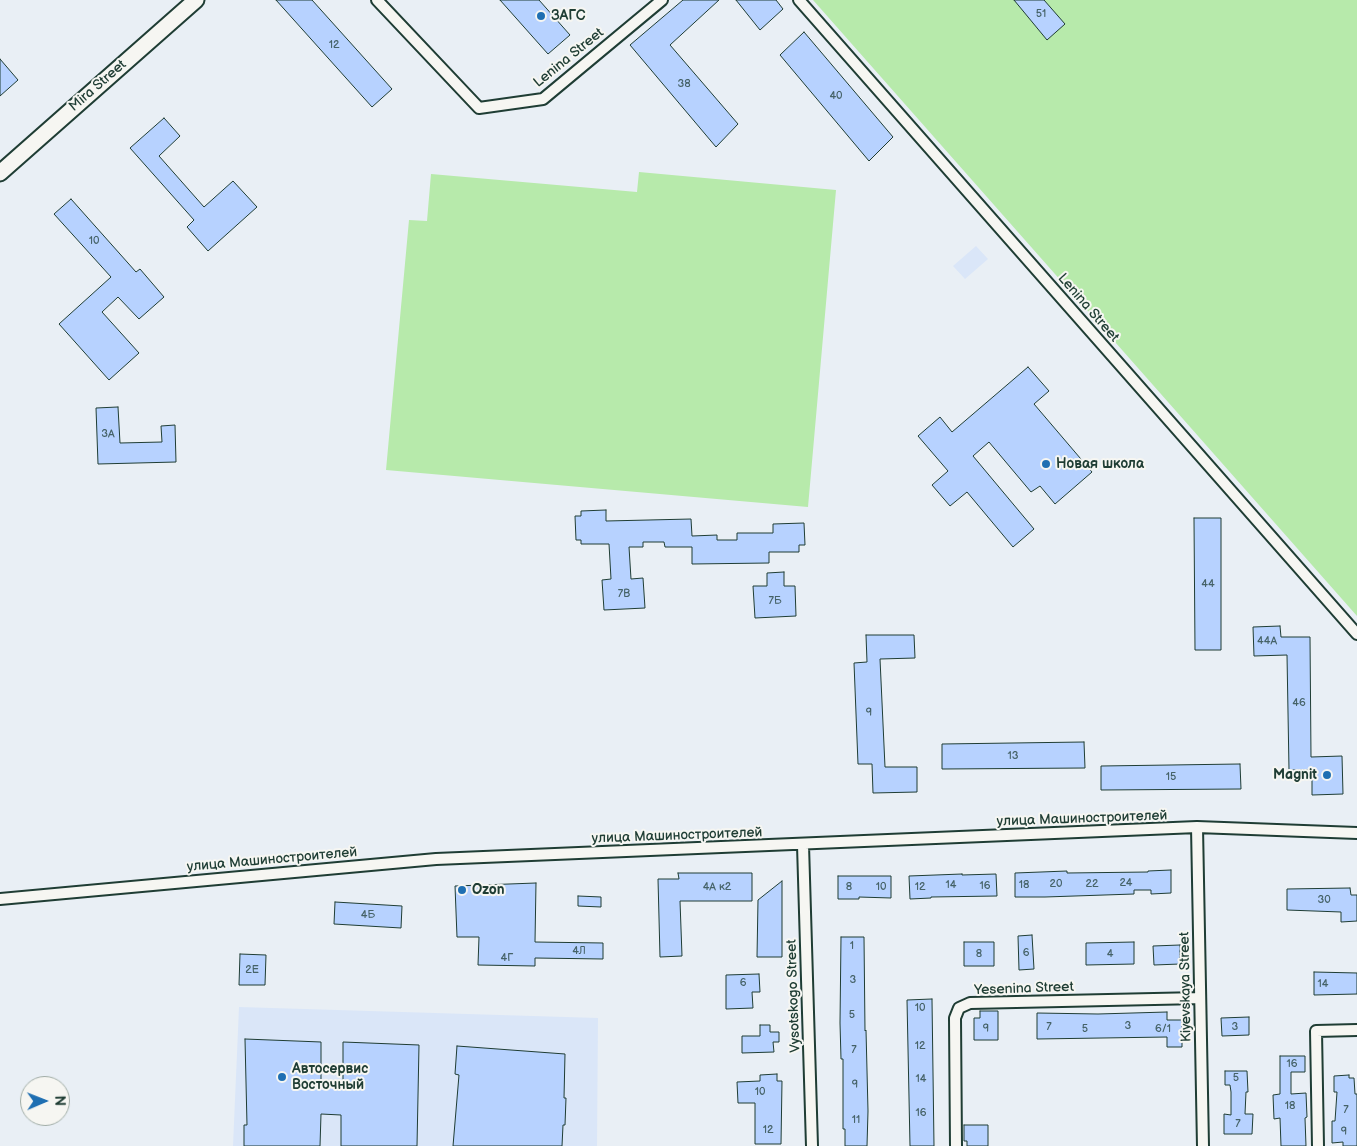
<!DOCTYPE html>
<meta charset="utf-8">
<style>
body{margin:0}
#map{position:relative;width:1357px;height:1146px;overflow:hidden;background:#e9eff5;font-family:"Balsamiq Sans",sans-serif}
canvas{display:block}
.north{position:absolute;left:20px;top:1076px;width:50px;height:50px;box-sizing:border-box;background:#f6f6f2;border:1px solid #a0aca6;border-radius:50%;rotate:89deg;font-size:14px;font-weight:700;line-height:20px;text-align:center;color:#1f3d34}
.north::after{content:'';display:block;margin:auto;width:18px;height:22px;background:#1f6fb2;clip-path:polygon(50% 0,100% 100%,50% 72%,0 100%)}
</style>
<div id="map">
<canvas width="1357" height="1146"></canvas>
<div class="north">N</div>
</div>
<script>
const g = document.querySelector('canvas').getContext('2d');
g.lineJoin = 'round';
function fill(path, color) {
  g.fillStyle = color;
  g.fill(path, 'evenodd');
}
function poly(rows) {
  const path = new Path2D();
  for (const r of rows) {
    path.moveTo(r[0], r[1]);
    for (let i = 2; i < r.length; i += 2) path.lineTo(r[i], r[i + 1]);
  }
  return path;
}
function stroke(path, color, width, dash) {
  g.strokeStyle = color;
  g.lineWidth = width;
  g.lineCap = dash ? 'butt' : 'round';
  g.setLineDash(dash || []);
  g.stroke(path);
}
function drawText(font, color, halo, rows, align = 'center') {
  g.font = font + ' "Balsamiq Sans",sans-serif';
  g.lineWidth = 4;
  g.setLineDash([]);
  g.textBaseline = 'middle';
  g.strokeStyle = halo;
  g.fillStyle = color;
  for (const [text, x, y, turn = 0] of rows) {
    g.save();
    g.translate(x, y);
    g.rotate((+turn || 0) * Math.PI / 180);
    g.textAlign = isNaN(turn) ? turn : align;
    if (halo) g.strokeText(text, 0, 0);
    g.fillText(text, 0, 0);
    g.restore();
  }
}
fill(poly([
 [976,246,988,259,965,279,953,266],
 [239,1007,598,1018,597,1146,233,1146]
]), '#dae6f8');
fill(poly([
 [813,0,1357,0,1357,616],
 [639,172,836,190,808,507,386,470,409,220,427,221,431,174,637,192]
]), '#b7eaab');
const building = poly([
 [276,0,312,0,392,89,372,107,276,0],
 [500,0,539,0,570,35,548,54,500,0],
 [683,0,719,0,670,45,738,124,716,147,630,45,683,0],
 [736,0,776,0,783,9,760,30,736,0],
 [1014,0,1044,0,1065,24,1047,40,1014,0],
 [804,32,893,137,869,161,780,55,804,32],
 [0,59,18,80,0,96,0,59],
 [164,118,180,136,159,156,204,207,233,181,257,207,208,251,187,227,194,220,130,148,164,118],
 [71,199,136,272,140,269,164,297,139,319,118,297,102,312,139,353,109,380,59,324,111,277,54,214,71,199],
 [1028,367,1049,391,1034,404,1092,472,1055,504,1040,486,1031,492,989,442,973,456,1034,529,1013,547,967,492,950,506,932,485,948,471,918,436,940,417,952,432,1028,367],
 [118,407,120,443,162,442,161,426,175,425,176,462,98,464,96,408,118,407],
 [606,510,606,521,691,519,692,536,717,535,717,540,737,540,737,533,773,533,773,524,804,523,805,545,799,545,799,552,769,552,769,563,692,564,692,547,665,547,664,542,643,542,643,547,629,547,631,579,643,578,645,608,604,610,602,580,611,579,609,544,581,544,581,540,576,540,575,516,581,516,581,511,606,510],
 [1194,518,1221,518,1221,650,1195,650,1194,518],
 [784,572,784,586,795,586,796,616,755,618,753,586,767,586,767,573,784,572],
 [1280,626,1281,637,1310,637,1311,757,1342,756,1343,794,1312,795,1312,770,1289,770,1287,655,1254,656,1253,627,1280,626],
 [866,635,914,635,915,658,880,659,885,767,917,767,917,792,873,793,872,764,858,764,854,663,867,662,866,635],
 [1084,742,1085,768,942,769,942,744,1084,742],
 [1240,764,1241,789,1101,790,1101,766,1240,764],
 [1171,870,1171,893,1151,894,1151,890,1134,890,1134,894,1045,897,1015,897,1015,873,1067,871,1067,873,1148,872,1148,871,1171,870],
 [678,873,752,873,752,901,680,901,682,956,660,957,658,879,679,879,678,873],
 [962,874,962,875,996,874,997,896,931,897,931,898,910,899,909,876,962,874],
 [838,876,891,876,891,898,859,897,859,899,838,899,838,876],
 [782,881,782,957,757,957,758,900,782,881],
 [536,883,535,942,603,943,603,959,535,958,535,966,478,965,479,937,457,937,455,886,536,883],
 [1350,888,1351,895,1357,895,1357,921,1341,922,1341,912,1287,910,1287,889,1350,888],
 [578,896,601,897,601,907,578,906,578,896],
 [335,902,402,906,401,928,334,924,335,902],
 [1032,935,1034,969,1019,970,1018,936,1032,935],
 [841,937,864,937,865,1031,866,1030,868,1111,867,1146,845,1146,845,1129,843,1129,843,1059,841,1059,840,1023,841,937],
 [964,942,994,942,994,966,964,966,964,942],
 [1134,942,1134,964,1086,965,1086,943,1134,942],
 [1180,945,1180,964,1154,965,1153,946,1180,945],
 [240,954,266,955,265,985,239,985,240,954],
 [1314,972,1357,973,1357,994,1314,995,1314,972],
 [759,974,760,992,752,992,753,1008,726,1009,726,975,759,974],
 [932,999,934,1146,910,1146,907,1000,932,999],
 [980,1011,998,1011,998,1040,974,1040,974,1018,980,1018,980,1011],
 [1167,1012,1167,1020,1182,1020,1182,1047,1167,1047,1167,1037,1037,1039,1037,1013,1098,1014,1167,1012],
 [1249,1017,1249,1035,1222,1036,1221,1018,1249,1017],
 [760,1025,770,1025,770,1032,779,1032,779,1042,773,1042,774,1052,742,1053,742,1036,760,1036,760,1025],
 [245,1039,321,1042,321,1086,342,1087,343,1086,343,1042,419,1045,417,1146,341,1146,341,1115,321,1114,320,1146,244,1146,244,1125,247,1125,245,1039],
 [457,1046,565,1054,564,1098,566,1098,565,1125,563,1125,562,1146,453,1146,459,1075,455,1074,457,1046],
 [1280,1056,1305,1056,1305,1072,1291,1072,1291,1094,1306,1093,1307,1117,1305,1118,1306,1146,1281,1146,1280,1118,1274,1119,1273,1095,1280,1094,1280,1056],
 [1225,1071,1247,1071,1248,1092,1246,1092,1245,1114,1253,1114,1252,1134,1224,1134,1224,1114,1231,1115,1231,1092,1230,1085,1225,1085,1225,1071],
 [777,1074,777,1081,782,1081,781,1144,755,1144,755,1103,738,1103,737,1082,760,1081,760,1075,777,1074],
 [1349,1075,1349,1078,1354,1078,1355,1094,1357,1094,1357,1146,1343,1146,1343,1142,1332,1143,1332,1121,1335,1121,1337,1092,1334,1092,1334,1076,1349,1075],
 [964,1125,988,1125,988,1146,967,1146,967,1141,964,1141,964,1125]
]);
fill(building, '#b7d2ff');
stroke(building, '#1f3d34', 1);
const street = poly([
 [377,0,479,108,543,99,662,0],
 [799,0,1357,634],
 [1197,827,1203,1146],
 [803,845,812,1146],
 [0,899,436,859,1197,827,1357,833],
 [956,1146,955,1018,959,1008,970,1003,1200,998],
 [1318,1146,1316,1031,1357,1030]
]);
const secondary = poly([
 [0,173,196,0]
]);
stroke(street, '#1f3d34', 14);
stroke(secondary, '#1f3d34', 19);
stroke(street, '#f6f6f2', 10);
stroke(secondary, '#f6f6f2', 15);
for (const [x, y, r, color] of [
 [541,16,5,"#1f6fb2"],
 [1046,464,5,"#1f6fb2"],
 [1327,775,5,"#1f6fb2"],
 [462,890,5,"#1f6fb2"],
 [282,1077,5,"#1f6fb2"]
]) {
  const dot = new Path2D();
  dot.arc(x, y, r, 0, 2 * Math.PI);
  g.fillStyle = color;
  g.fill(dot);
  stroke(dot, '#f6f6f2', 2);
}
drawText('11px', '#456267', null, [
 ["51",1041,14],
 ["12",334,45],
 ["38",684,84],
 ["40",836,96],
 ["10",94,241],
 ["3А",108,434],
 ["44",1208,584],
 ["7В",624,594],
 ["7Б",775,601],
 ["44А",1267,641],
 ["46",1299,703],
 ["9",869,713],
 ["13",1013,756],
 ["15",1171,777],
 ["24",1126,883],
 ["20",1056,884],
 ["22",1092,884],
 ["14",951,885],
 ["18",1024,885],
 ["16",985,886],
 ["4А к2",717,887],
 ["8",849,887],
 ["10",881,887],
 ["12",920,887],
 ["30",1324,900],
 ["4Б",368,915],
 ["1",852,946],
 ["4Л",579,951],
 ["6",1026,953],
 ["8",979,954],
 ["4",1110,954],
 ["4Г",507,958],
 ["2Е",252,970],
 ["3",853,980],
 ["6",743,983],
 ["14",1323,984],
 ["10",920,1008],
 ["5",852,1015],
 ["3",1128,1026],
 ["7",1049,1027],
 ["3",1235,1027],
 ["9",986,1029],
 ["5",1085,1029],
 ["6/1",1163,1029],
 ["12",920,1046],
 ["7",854,1050],
 ["16",1292,1064],
 ["5",1236,1078],
 ["14",921,1079],
 ["9",855,1085],
 ["10",760,1092],
 ["18",1290,1106],
 ["7",1346,1110],
 ["16",921,1113],
 ["11",856,1120],
 ["7",1238,1124],
 ["12",768,1130],
 ["9",1344,1132]
]);
drawText('bold 14px', '#1f3d34', '#f6f6f2', [
 ["ЗАГС",551,16],
 ["Новая школа",1056,464],
 ["Magnit",1317,775,"right"],
 ["Ozon",472,890],
 ["Автосервис",292,1069],
 ["Восточный",292,1085]
], 'left');
drawText('14px', '#1f3d34', '#f6f6f2', [
 ["Lenina Street",569,58,-39],
 ["Mira Street",98,86,-41],
 ["Lenina Street",1088,308,49],
 ["улица Машиностроителей",1082,819,-2],
 ["улица Машиностроителей",677,836,-2],
 ["улица Машиностроителей",272,860,-5],
 ["Kiyevskaya Street",1186,987,-91],
 ["Yesenina Street",1024,989,-2],
 ["Vysotskogo Street",794,996,-92]
]);
</script>
